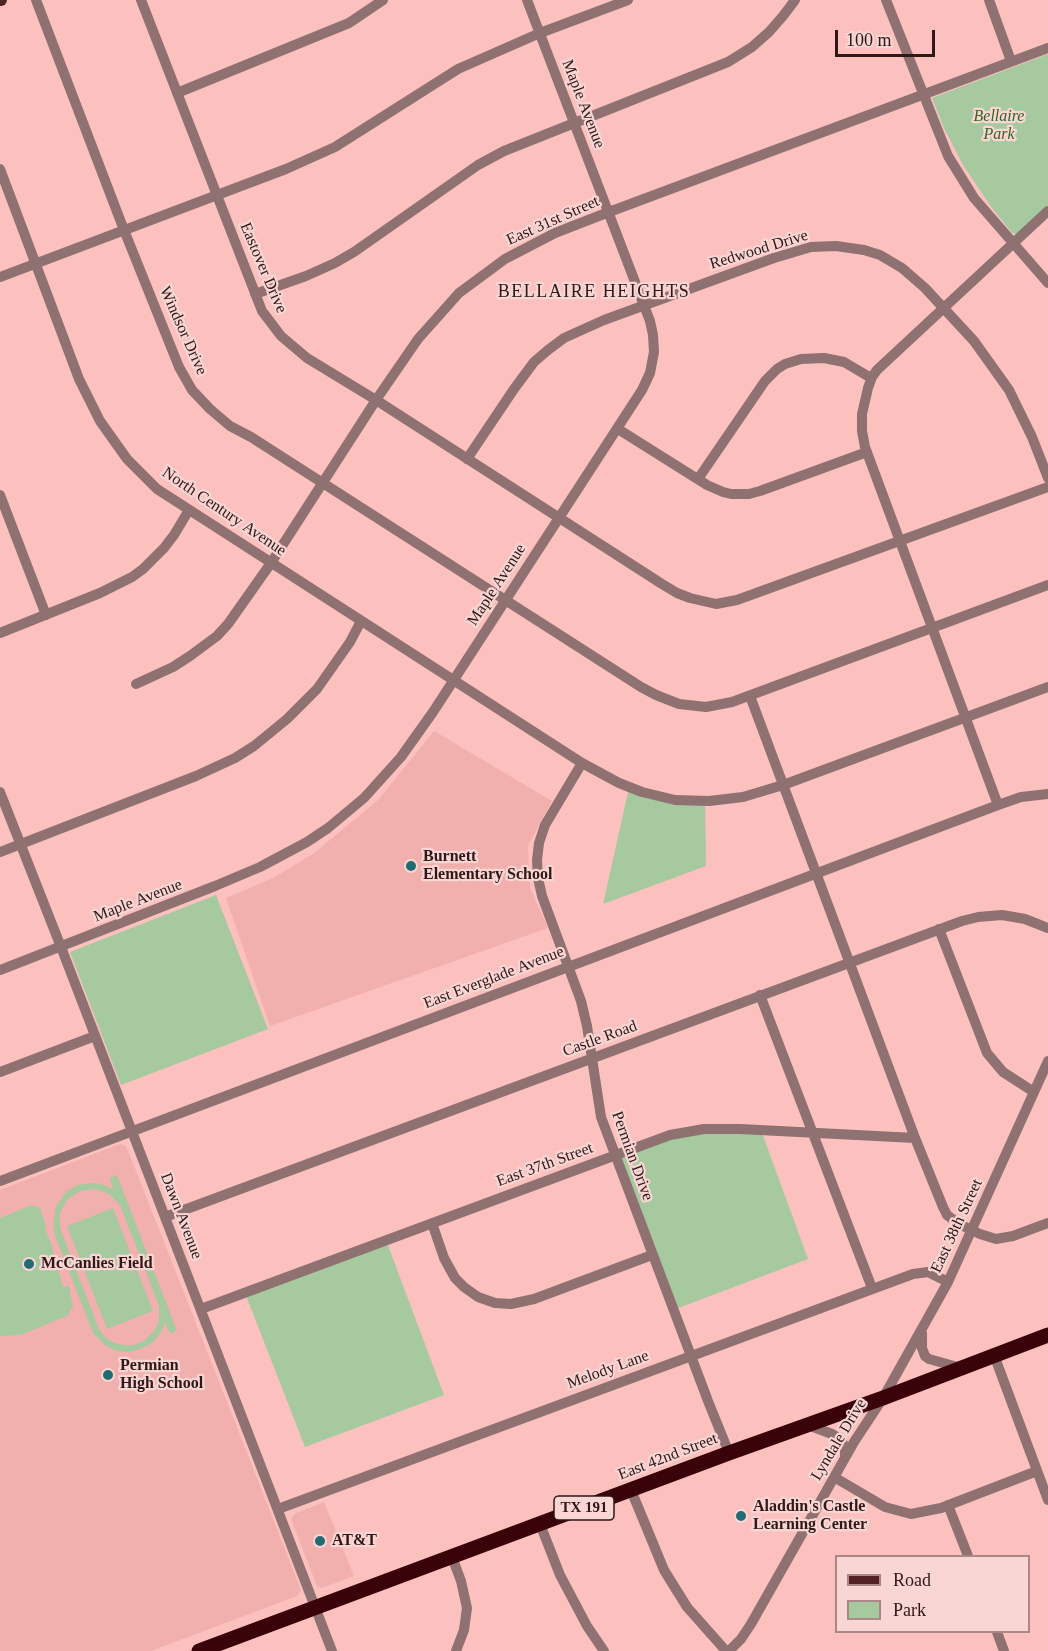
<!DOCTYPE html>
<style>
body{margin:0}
#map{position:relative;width:1048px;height:1651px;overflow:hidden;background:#fcc0bf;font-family:"Times New Roman",serif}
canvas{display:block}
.legend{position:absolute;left:835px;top:1555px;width:195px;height:78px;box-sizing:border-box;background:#f9d5d3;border:2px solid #a88988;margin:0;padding:8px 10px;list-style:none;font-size:18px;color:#2e1818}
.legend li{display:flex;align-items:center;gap:12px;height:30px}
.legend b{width:30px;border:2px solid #a88988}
.scale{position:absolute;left:835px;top:30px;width:100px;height:27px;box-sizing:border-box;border:3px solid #2e1818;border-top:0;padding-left:8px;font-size:18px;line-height:21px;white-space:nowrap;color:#2e1818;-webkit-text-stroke:4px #f9d5d3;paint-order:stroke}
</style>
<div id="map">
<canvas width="1048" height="1651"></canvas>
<ul class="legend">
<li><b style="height:8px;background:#522224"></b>Road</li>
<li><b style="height:16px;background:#a7c99f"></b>Park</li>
</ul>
<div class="scale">100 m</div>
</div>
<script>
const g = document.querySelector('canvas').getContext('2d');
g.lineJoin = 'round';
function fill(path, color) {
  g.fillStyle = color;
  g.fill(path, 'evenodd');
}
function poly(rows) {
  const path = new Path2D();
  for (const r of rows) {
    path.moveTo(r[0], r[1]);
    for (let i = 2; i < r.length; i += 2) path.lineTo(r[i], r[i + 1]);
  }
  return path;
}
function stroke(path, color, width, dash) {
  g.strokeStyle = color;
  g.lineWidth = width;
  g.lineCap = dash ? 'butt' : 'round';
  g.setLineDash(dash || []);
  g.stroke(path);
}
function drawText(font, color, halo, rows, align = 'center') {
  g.font = font + ' "Times New Roman",serif';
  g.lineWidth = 4.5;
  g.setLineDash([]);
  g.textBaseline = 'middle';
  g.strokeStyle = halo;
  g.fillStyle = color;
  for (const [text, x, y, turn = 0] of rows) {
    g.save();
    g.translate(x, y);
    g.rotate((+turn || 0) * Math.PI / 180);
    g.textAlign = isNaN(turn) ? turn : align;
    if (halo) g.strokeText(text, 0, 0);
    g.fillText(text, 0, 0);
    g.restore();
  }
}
fill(poly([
 [434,731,552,801,528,846,530,888,548,928,270,1026,226,898,273,878,313,854,378,800],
 [120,1144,125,1145,127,1148,301,1590,297,1596,151,1651,0,1651,0,1190],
 [324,1502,354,1576,322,1588,317,1586,291,1519,294,1514]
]), '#f1b0ae');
fill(poly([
 [1048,54,1048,205,1017,234,1012,233,992,208,963,165,944,128,932,98],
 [629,788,705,802,706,866,603,904],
 [216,895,268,1029,121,1085,70,952],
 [761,1130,808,1259,673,1310,615,1155,670,1135],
 [117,1175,177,1331,170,1333,165,1323,160,1334,152,1343,141,1349,129,1352,117,1351,106,1346,93,1333,55,1236,53,1224,56,1206,67,1191,78,1185,90,1183,102,1184,113,1189,110,1178],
 [95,1189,109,1194,120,1205,159,1306,159,1321,154,1331,144,1341,134,1345,124,1345,114,1343,105,1337,99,1329,60,1228,60,1213,67,1200,80,1191],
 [32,1205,40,1208,46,1227,45,1229,51,1243,63,1287,69,1286,73,1308,69,1310,69,1315,21,1335,0,1336,0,1218],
 [113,1208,153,1311,107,1329,67,1226],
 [386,1240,444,1395,305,1447,245,1293]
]), '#a7c99f');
stroke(poly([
 [36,0,124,230,179,367,192,390,210,409,230,426,251,437,641,687,656,695,679,704,706,707,732,702,1048,585],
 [141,0,262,311,281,336,307,358,376,400,662,584,677,593,690,598,716,604,737,600,1048,487],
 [886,0,948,156,974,198,1048,283],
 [989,0,1011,61],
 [177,93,349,23,383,0],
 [0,169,79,379,100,421,127,459,157,489,582,763,619,783,642,792,675,800,709,801,743,797,783,785,1048,687],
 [0,277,286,169,335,147,458,69,540,33,628,0],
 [255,294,306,276,335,263,354,252,478,165,504,151,728,62,752,47,769,32,783,16,795,0],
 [618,429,707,485,723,492,731,494,749,494,760,491,867,452],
 [467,459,514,389,534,362,548,350,564,338,604,320,774,258,811,247,836,246,864,250,880,255,902,268,925,288,974,341,1009,390,1032,437,1048,478],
 [698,479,765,381,777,369,785,364,801,359,824,358,844,362,871,378],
 [0,495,46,615],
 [0,633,100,593,132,577,143,569,164,548,174,535,189,510],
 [136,684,173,667,190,656,217,636,228,624,271,563,376,400,418,339,459,293,505,259,555,233,609,212,1048,48],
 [750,696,915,1138,943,1207,947,1215,959,1224,980,1234,996,1239,1013,1236,1048,1223],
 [582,763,545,825,539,843,537,860,538,878,542,896,581,1001,587,1026,601,1117,708,1401,729,1453],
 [0,792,61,947,332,1651],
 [998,805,865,447,862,431,862,414,868,388,872,377,877,370,1048,211],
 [0,852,196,776,235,758,254,746,287,719,317,689,350,642,361,621],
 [939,929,987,1053,1003,1072,1034,1092],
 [0,970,215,886,260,867,307,842,328,828,364,798,401,757,433,712,642,390,650,373,654,352,653,335,650,321,527,0],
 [760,995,872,1288],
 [0,1072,95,1036],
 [0,1181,998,805,1021,797,1048,794],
 [165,1217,962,921,978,917,1002,915,1025,919,1048,928],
 [432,1223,444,1258,455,1278,464,1287,478,1297,495,1303,511,1304,534,1299,652,1255],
 [201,1309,670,1135,704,1129,740,1129,915,1138],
 [922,1333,922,1348,925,1356,929,1359,961,1368],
 [994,1355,1048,1500],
 [808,1425,832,1434,840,1439,845,1447,845,1456],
 [834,1477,885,1507,911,1514,941,1508,1037,1471],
 [631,1490,664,1570,687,1607,726,1651],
 [948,1505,968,1556],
 [278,1509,913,1274,928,1272,948,1282],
 [540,1524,560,1575,587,1626,604,1651],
 [452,1557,461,1581,467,1608,464,1630,456,1651],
 [997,1632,1004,1651],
 [729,1651,741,1639,751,1624,854,1442,883,1398,948,1282,1048,1061]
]), '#8e7170', 10);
stroke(poly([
 [0,0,1,0]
]), '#522224', 12);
stroke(poly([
 [199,1651,729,1453,883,1398,1048,1335]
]), '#3a030a', 15);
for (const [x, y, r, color] of [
 [411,866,6,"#206c70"],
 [29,1264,6,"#206c70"],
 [108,1375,6,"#206c70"],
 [741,1516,6,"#206c70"],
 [320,1541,6,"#206c70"]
]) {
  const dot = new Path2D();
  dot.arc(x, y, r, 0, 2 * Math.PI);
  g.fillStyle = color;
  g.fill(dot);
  stroke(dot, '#f9d5d3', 2);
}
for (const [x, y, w] of [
 [584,1508,60]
]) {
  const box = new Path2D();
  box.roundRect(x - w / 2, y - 12, w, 24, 4.5);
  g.fillStyle = '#f9d5d3';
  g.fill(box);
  stroke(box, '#2e1818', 1.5);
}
drawText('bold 15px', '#2e1818', null, [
 ["TX 191",584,1508]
]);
drawText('16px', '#2e1818', '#f9d5d3', [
 ["Maple Avenue",583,104,69],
 ["East 31st Street",553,221,-24],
 ["Redwood Drive",759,250,-17],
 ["Eastover Drive",263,268,67],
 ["Windsor Drive",183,331,66],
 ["North Century Avenue",224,512,34],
 ["Maple Avenue",497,585,-57],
 ["Maple Avenue",138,901,-21],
 ["East Everglade Avenue",494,978,-21],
 ["Castle Road",600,1039,-20],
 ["Permian Drive",632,1156,70],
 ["East 37th Street",545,1165,-20],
 ["Dawn Avenue",181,1216,69],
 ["East 38th Street",957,1226,-65],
 ["Melody Lane",608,1370,-20],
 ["Lyndale Drive",839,1440,-59],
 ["East 42nd Street",668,1457,-21]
]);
drawText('italic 16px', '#306623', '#f9d5d3', [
 ["Bellaire",999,117],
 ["Park",999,135]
]);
drawText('bold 16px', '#2e1818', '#f9d5d3', [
 ["Burnett",423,857],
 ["Elementary School",423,875],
 ["McCanlies Field",41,1264],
 ["Permian",120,1366],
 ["High School",120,1384],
 ["Aladdin's Castle",753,1507],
 ["Learning Center",753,1525],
 ["AT&T",332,1541]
], 'left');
g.letterSpacing = '1.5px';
drawText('18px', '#2e1818', '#f9d5d3', [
 ["BELLAIRE HEIGHTS",594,292]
]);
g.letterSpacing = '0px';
</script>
